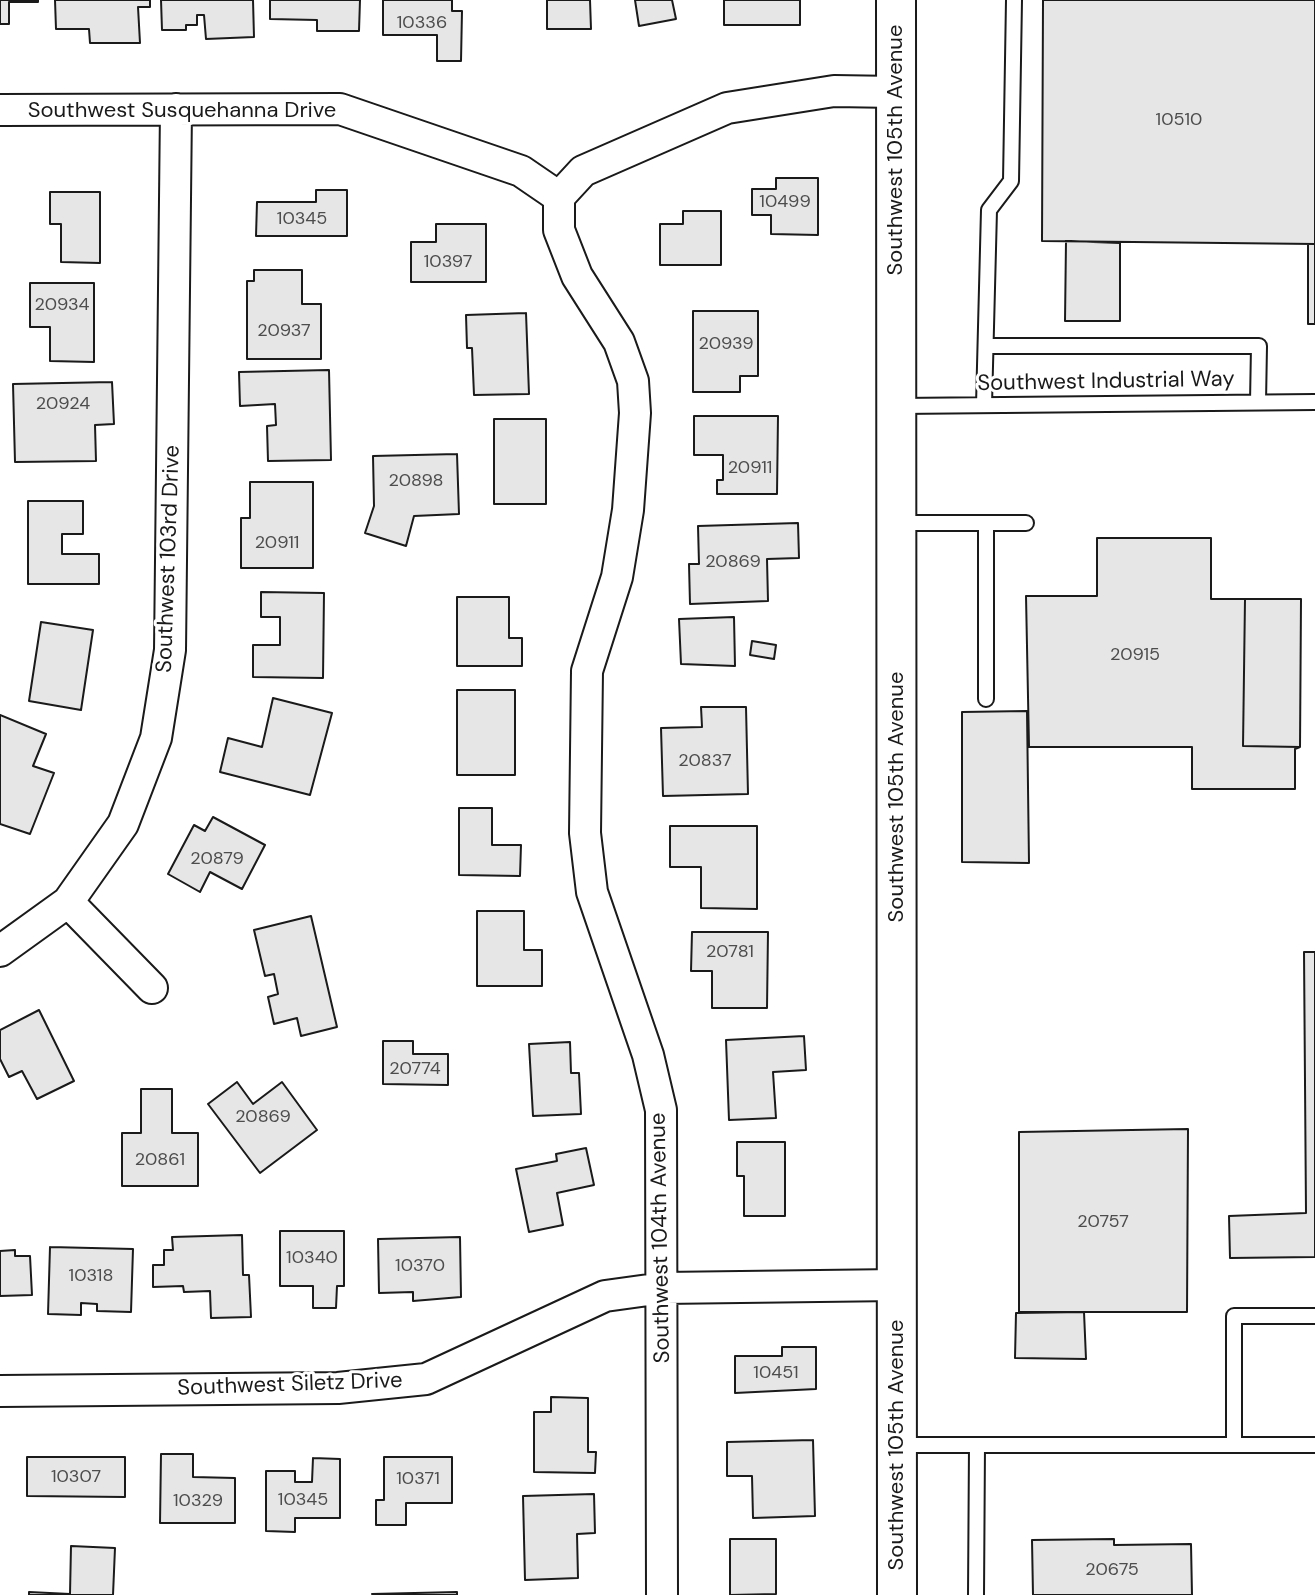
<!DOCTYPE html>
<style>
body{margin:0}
canvas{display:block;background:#fff}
</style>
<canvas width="1315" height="1595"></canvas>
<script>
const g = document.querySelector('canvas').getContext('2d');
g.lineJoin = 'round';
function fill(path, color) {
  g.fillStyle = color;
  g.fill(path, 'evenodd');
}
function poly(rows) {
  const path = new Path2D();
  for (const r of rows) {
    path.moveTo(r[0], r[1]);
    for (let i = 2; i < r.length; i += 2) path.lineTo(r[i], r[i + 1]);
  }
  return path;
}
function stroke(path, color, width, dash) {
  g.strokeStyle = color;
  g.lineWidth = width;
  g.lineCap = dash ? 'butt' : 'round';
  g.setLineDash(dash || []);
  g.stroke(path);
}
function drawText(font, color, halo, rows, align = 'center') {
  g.font = font + ' "DM Sans",sans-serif';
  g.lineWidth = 6;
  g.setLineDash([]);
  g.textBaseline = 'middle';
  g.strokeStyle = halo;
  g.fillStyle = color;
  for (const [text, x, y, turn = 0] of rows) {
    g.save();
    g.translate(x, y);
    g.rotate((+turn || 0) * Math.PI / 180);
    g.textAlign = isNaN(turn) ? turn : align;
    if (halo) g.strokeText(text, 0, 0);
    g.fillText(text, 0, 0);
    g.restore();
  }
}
const building = poly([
 [0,0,38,0,38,2,9,2,9,24,0,24,0,0],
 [55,0,150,0,150,7,138,7,140,43,90,43,89,29,56,29,55,0],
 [161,0,253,0,254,37,206,39,204,15,197,15,197,25,186,25,186,30,162,30,161,0],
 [270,0,360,0,359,31,317,31,317,20,270,19,270,0],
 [383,0,452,0,452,11,462,11,461,61,437,61,437,35,383,35,383,0],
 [547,0,590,0,591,29,547,29,547,0],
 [635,0,672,0,676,19,639,26,635,0],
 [724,0,800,0,800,25,724,25,724,0],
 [1043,0,1315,0,1315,244,1042,241,1043,0],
 [776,178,818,178,818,235,771,234,771,215,752,215,752,189,776,189,776,178],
 [316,190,347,190,347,236,256,236,257,202,316,202,316,190],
 [50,192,100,192,100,263,61,262,61,224,50,224,50,192],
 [683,211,721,211,721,265,660,265,660,224,683,224,683,211],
 [436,224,486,224,486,282,411,282,411,242,436,242,436,224],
 [1066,241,1120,243,1120,321,1065,321,1066,241],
 [1308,244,1315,244,1315,324,1308,324,1308,244],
 [254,270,302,270,302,304,321,304,321,359,247,359,247,281,254,281,254,270],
 [30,283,94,283,94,362,50,361,50,327,30,327,30,283],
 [693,311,758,311,758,376,740,376,740,392,693,392,693,311],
 [526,313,529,394,474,395,472,348,467,348,466,315,526,313],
 [329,370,331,460,268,461,267,426,276,425,275,404,240,406,239,372,329,370],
 [112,382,114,424,95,425,96,461,15,462,13,384,112,382],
 [694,416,778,416,777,494,717,494,717,480,723,480,723,455,694,455,694,416],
 [494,419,546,419,546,504,494,504,494,419],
 [457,454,459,514,414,516,406,546,365,533,374,506,373,456,457,454],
 [250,482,313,482,313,568,241,568,241,518,250,518,250,482],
 [28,501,83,501,83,534,62,534,62,554,99,554,99,584,28,584,28,501],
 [798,523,799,558,767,559,768,601,690,604,689,564,699,564,698,526,798,523],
 [1097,538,1211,538,1211,599,1245,599,1243,746,1300,747,1295,749,1295,789,1192,789,1192,747,1029,747,1026,596,1097,596,1097,538],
 [261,592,324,593,323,678,253,677,253,645,280,645,280,617,261,617,261,592],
 [457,597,509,597,509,638,522,638,522,666,457,666,457,597],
 [1245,599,1301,599,1300,747,1243,746,1245,599],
 [734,617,735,666,681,664,679,619,734,617],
 [41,622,93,630,81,710,29,701,41,622],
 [752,641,776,645,774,659,750,655,752,641],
 [457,690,515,690,515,775,457,775,457,690],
 [273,698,332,713,310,795,220,772,228,738,262,747,273,698],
 [701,707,746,707,748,794,663,796,661,728,702,727,701,707],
 [1027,711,1029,863,962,862,962,712,1027,711],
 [0,715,46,734,33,766,54,773,30,834,0,824,0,715],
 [459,808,492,808,492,845,521,845,520,876,459,875,459,808],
 [213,817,265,845,242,889,210,872,200,892,168,874,194,825,205,831,213,817],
 [670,826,757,826,757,909,701,908,701,867,670,867,670,826],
 [477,911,524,911,524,950,542,950,542,986,477,986,477,911],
 [311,916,337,1027,301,1036,297,1018,274,1024,268,997,278,994,274,974,265,976,254,930,311,916],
 [692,932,768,932,767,1008,712,1008,712,971,691,971,692,932],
 [1304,952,1315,952,1315,1257,1230,1258,1229,1216,1306,1213,1304,952],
 [39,1010,74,1081,37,1099,22,1071,9,1077,0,1059,0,1030,39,1010],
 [804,1036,806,1070,773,1072,776,1118,729,1120,726,1040,804,1036],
 [383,1041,413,1041,413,1054,448,1054,448,1085,383,1084,383,1041],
 [570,1042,571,1073,579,1073,581,1114,533,1116,529,1044,570,1042],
 [237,1082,253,1104,282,1082,317,1130,260,1173,208,1104,237,1082],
 [141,1089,172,1089,172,1133,198,1133,198,1186,122,1186,122,1133,141,1133,141,1089],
 [1188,1129,1187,1312,1019,1312,1019,1132,1188,1129],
 [737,1142,785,1142,785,1216,744,1216,744,1176,737,1176,737,1142],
 [586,1148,594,1185,557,1193,563,1225,529,1232,516,1169,557,1161,556,1154,586,1148],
 [280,1231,344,1231,344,1286,337,1286,336,1308,313,1308,313,1286,280,1286,280,1231],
 [242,1235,243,1275,249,1275,251,1317,211,1318,210,1291,184,1292,183,1286,153,1287,153,1265,164,1265,164,1250,173,1250,172,1237,242,1235],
 [460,1237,461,1297,413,1301,413,1292,379,1293,378,1239,460,1237],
 [50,1247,133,1249,131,1312,97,1311,97,1304,81,1303,81,1315,48,1314,50,1247],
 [15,1250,15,1256,30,1256,32,1295,0,1296,0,1251,15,1250],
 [1084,1312,1086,1359,1015,1358,1016,1313,1084,1312],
 [782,1347,816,1347,816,1389,735,1393,735,1356,782,1356,782,1347],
 [551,1397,588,1398,588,1452,596,1452,595,1473,534,1472,534,1412,551,1412,551,1397],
 [813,1440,815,1516,753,1518,752,1476,727,1476,727,1442,813,1440],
 [161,1454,193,1454,193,1477,235,1478,235,1523,160,1523,161,1454],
 [27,1457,125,1457,125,1497,27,1496,27,1457],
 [384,1457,452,1457,452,1503,406,1503,406,1525,376,1525,376,1500,384,1500,384,1457],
 [313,1458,340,1459,340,1518,295,1518,295,1532,266,1531,266,1471,295,1471,295,1482,312,1482,313,1458],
 [594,1494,595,1533,577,1534,578,1578,525,1580,523,1496,594,1494],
 [730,1539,776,1539,776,1594,730,1595,730,1539],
 [1114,1539,1114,1545,1191,1544,1192,1595,1033,1595,1032,1540,1114,1539],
 [71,1546,115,1548,113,1595,29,1595,29,1592,70,1594,71,1546],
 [457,1592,457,1595,372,1594,457,1592]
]);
fill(building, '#e6e6e6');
stroke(building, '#1a1a1a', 2);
const service = poly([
 [986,346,1259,346,1258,402],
 [984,405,989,210,1011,181,1014,0],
 [899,406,1315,402],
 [897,523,1026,523],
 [986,523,986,699],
 [897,1445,1315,1445],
 [1234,1445,1234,1316,1315,1316],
 [976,1595,977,1445]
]);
const minor = poly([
 [0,110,340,109,521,171,559,197,583,171,727,108,834,91,896,92],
 [559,197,559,230,577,276,619,342,633,381,635,413,628,510,617,577,587,671,585,833,592,892,648,1055,661,1110,662,1595],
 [68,902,152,988],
 [0,951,68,902,123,824,156,738,170,650,176,109],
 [0,1391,338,1388,426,1379,605,1296,663,1288,897,1285]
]);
const tertiary = poly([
 [896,0,897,1595]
]);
stroke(service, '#1a1a1a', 18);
stroke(minor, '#1a1a1a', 34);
stroke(tertiary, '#1a1a1a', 42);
stroke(service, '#fff', 14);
stroke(minor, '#fff', 30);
stroke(tertiary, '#fff', 38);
drawText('18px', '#4d4d4d', null, [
 ["10336",422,23],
 ["10510",1179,120],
 ["10499",785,202],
 ["10345",302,219],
 ["10397",448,262],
 ["20934",62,305],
 ["20937",284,331],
 ["20939",726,344],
 ["20924",63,404],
 ["20911",750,468],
 ["20898",416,481],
 ["20911",277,543],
 ["20869",733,562],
 ["20915",1135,655],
 ["20837",705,761],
 ["20879",217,859],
 ["20781",730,952],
 ["20774",415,1069],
 ["20869",263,1117],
 ["20861",160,1160],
 ["20757",1103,1222],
 ["10340",312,1258],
 ["10370",420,1266],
 ["10318",91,1276],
 ["10451",776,1373],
 ["10307",76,1477],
 ["10371",418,1479],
 ["10345",303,1500],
 ["10329",198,1501],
 ["20675",1112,1570]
]);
drawText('22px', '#1a1a1a', '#fff', [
 ["Southwest Susquehanna Drive",182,111],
 ["Southwest 105th Avenue",896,150,-90],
 ["Southwest Industrial Way",1106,382,-1],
 ["Southwest 103rd Drive",169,559,-88],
 ["Southwest 105th Avenue",897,797,-90],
 ["Southwest 104th Avenue",661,1238,-91],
 ["Southwest Siletz Drive",290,1385,-2],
 ["Southwest 105th Avenue",897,1445,-90]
]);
</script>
